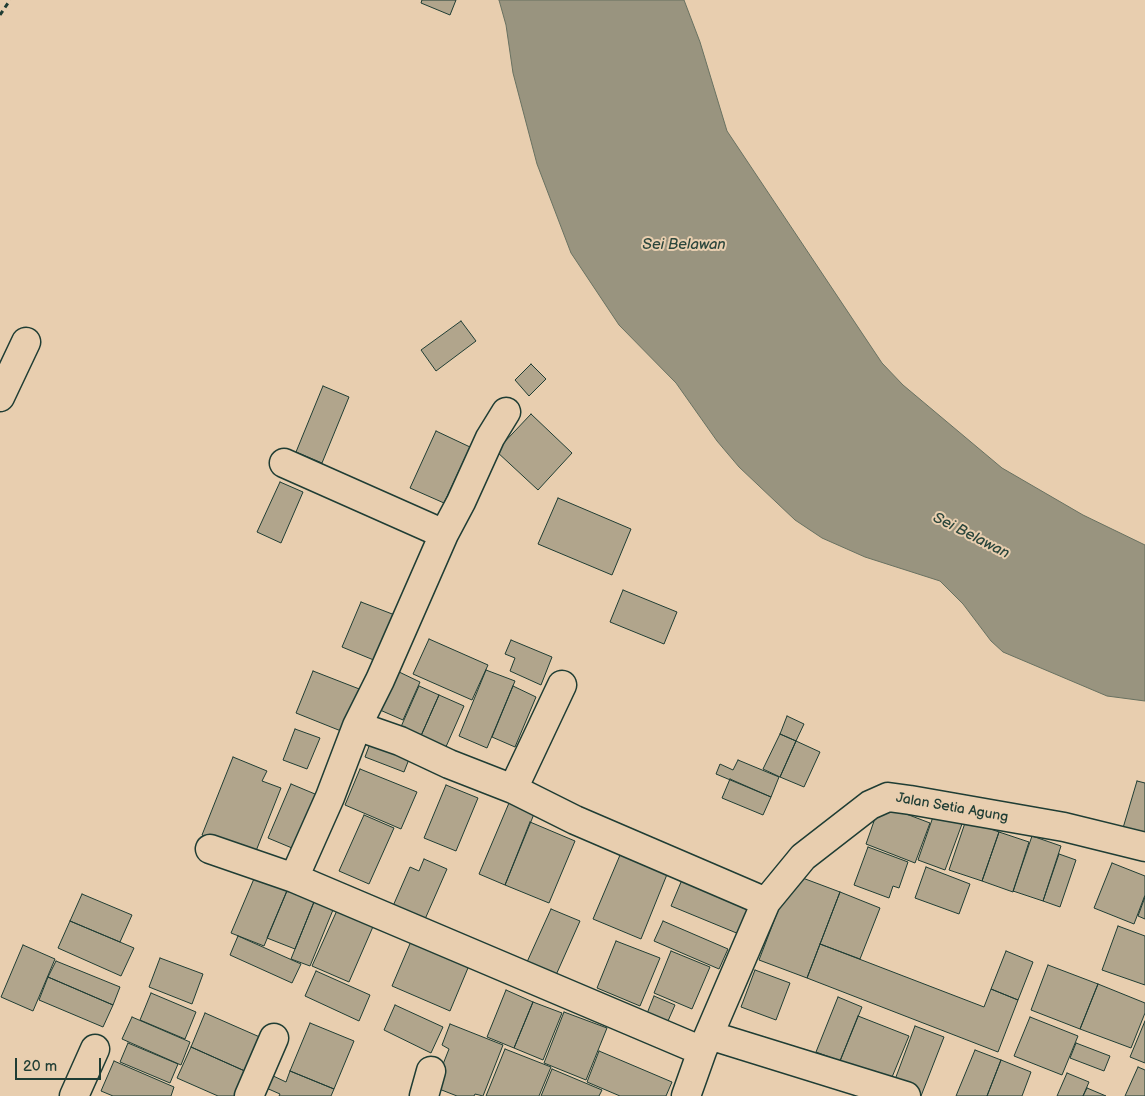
<!DOCTYPE html>
<style>
body{margin:0}
#map{position:relative;width:1145px;height:1096px;overflow:hidden;background:#e8ceaf;font-family:"Balsamiq Sans",sans-serif}
canvas{display:block}
.scale{position:absolute;left:15px;top:1058px;width:86px;height:22px;box-sizing:border-box;border:2px solid #1f3d34;border-top:0;padding-left:6px;font-size:15px;line-height:18px;white-space:nowrap;color:#1f3d34;-webkit-text-stroke:4px #e8ceaf;paint-order:stroke}
</style>
<div id="map">
<canvas width="1145" height="1096"></canvas>
<div class="scale">20 m</div>
</div>
<script>
const g = document.querySelector('canvas').getContext('2d');
g.lineJoin = 'round';
function fill(path, color) {
  g.fillStyle = color;
  g.fill(path, 'evenodd');
}
function poly(rows) {
  const path = new Path2D();
  for (const r of rows) {
    path.moveTo(r[0], r[1]);
    for (let i = 2; i < r.length; i += 2) path.lineTo(r[i], r[i + 1]);
  }
  return path;
}
function stroke(path, color, width, dash) {
  g.strokeStyle = color;
  g.lineWidth = width;
  g.lineCap = dash ? 'butt' : 'round';
  g.setLineDash(dash || []);
  g.stroke(path);
}
function drawText(font, color, halo, rows, align = 'center') {
  g.font = font + ' "Balsamiq Sans",sans-serif';
  g.lineWidth = 4;
  g.setLineDash([]);
  g.textBaseline = 'middle';
  g.strokeStyle = halo;
  g.fillStyle = color;
  for (const [text, x, y, turn = 0] of rows) {
    g.save();
    g.translate(x, y);
    g.rotate((+turn || 0) * Math.PI / 180);
    g.textAlign = isNaN(turn) ? turn : align;
    if (halo) g.strokeText(text, 0, 0);
    g.fillText(text, 0, 0);
    g.restore();
  }
}
const water = poly([
 [499,0,684,0,700,42,727,131,882,363,903,385,1002,468,1083,515,1145,545,1145,701,1107,696,1003,652,991,641,963,604,940,581,865,557,822,538,795,520,739,467,717,441,676,383,619,325,571,253,537,164,513,73,506,25,499,0]
]);
fill(water, '#99947f');
stroke(water, '#687161', 1);
const building = poly([
 [422,0,456,0,450,15,421,3,422,0],
 [461,321,476,341,436,371,421,350,461,321],
 [531,364,546,379,529,396,515,380,531,364],
 [323,386,349,397,322,463,296,452,323,386],
 [531,414,572,453,538,490,496,451,531,414],
 [436,431,470,447,444,503,410,488,436,431],
 [280,482,303,492,281,543,257,532,280,482],
 [558,498,631,529,612,575,538,544,558,498],
 [623,590,677,612,664,644,610,622,623,590],
 [361,602,400,617,381,663,342,647,361,602],
 [429,639,488,665,472,700,413,674,429,639],
 [511,640,552,657,541,685,510,671,515,658,505,654,511,640],
 [486,670,515,681,487,748,459,736,486,670],
 [313,671,367,692,351,735,296,713,313,671],
 [397,671,420,682,403,720,380,710,397,671],
 [419,686,439,695,420,738,400,729,419,686],
 [513,686,536,697,515,747,492,737,513,686],
 [439,695,464,706,445,749,420,738,439,695],
 [787,716,804,724,796,741,780,734,787,716],
 [295,729,320,738,307,769,283,760,295,729],
 [374,733,413,749,404,772,365,757,374,733],
 [780,734,796,741,780,777,763,769,780,734],
 [796,741,820,752,804,787,780,777,796,741],
 [233,757,267,771,262,781,281,788,254,856,202,835,233,757],
 [738,760,779,777,771,797,716,774,720,764,733,770,738,760],
 [360,769,417,792,401,829,345,805,360,769],
 [730,779,771,797,763,815,722,798,730,779],
 [1137,781,1145,783,1145,835,1123,828,1137,781],
 [291,784,327,799,304,853,268,838,291,784],
 [446,785,478,798,456,851,424,838,446,785],
 [509,803,534,814,505,885,479,874,509,803],
 [880,804,930,823,915,863,866,844,880,804],
 [934,814,962,824,945,870,918,860,934,814],
 [364,815,394,828,369,884,339,871,364,815],
 [966,820,999,832,982,881,949,870,966,820],
 [530,822,575,841,549,903,505,885,530,822],
 [999,832,1029,842,1013,892,982,881,999,832],
 [1032,836,1061,846,1043,901,1013,891,1032,836],
 [868,847,908,862,899,888,893,886,889,898,854,885,868,847],
 [623,848,670,867,641,939,593,919,623,848],
 [1059,854,1076,860,1060,907,1043,901,1059,854],
 [424,859,447,869,422,926,393,906,410,867,419,871,424,859],
 [1112,863,1145,876,1145,895,1134,924,1094,908,1112,863],
 [926,867,970,884,959,914,915,898,926,867],
 [256,874,289,886,264,946,231,933,256,874],
 [792,874,840,892,807,978,759,960,792,874],
 [684,875,752,903,739,934,671,906,684,875],
 [289,886,316,897,295,949,267,938,289,886],
 [840,892,880,908,860,959,820,944,840,892],
 [82,894,132,915,120,942,70,921,82,894],
 [316,897,335,905,310,966,291,959,316,897],
 [1145,897,1145,919,1138,916,1145,897],
 [339,906,375,922,349,982,312,966,339,906],
 [551,909,580,921,556,975,527,962,551,909],
 [70,921,134,948,121,976,58,948,70,921],
 [663,921,728,949,719,969,654,941,663,921],
 [1118,926,1145,936,1145,985,1102,970,1118,926],
 [415,932,473,956,450,1011,392,986,415,932],
 [238,936,301,964,292,983,230,955,238,936],
 [616,941,660,958,640,1006,597,988,616,941],
 [820,944,984,1007,991,989,1018,1000,998,1052,807,978,820,944],
 [23,945,55,959,33,1011,1,997,23,945],
 [671,951,710,967,692,1009,654,993,671,951],
 [1006,951,1033,962,1018,1000,991,989,1006,951],
 [160,958,203,974,192,1004,149,987,160,958],
 [56,961,120,987,113,1005,48,977,56,961],
 [1048,965,1098,984,1080,1029,1031,1010,1048,965],
 [755,970,790,983,776,1020,741,1007,755,970],
 [316,971,370,995,359,1021,305,996,316,971],
 [48,977,113,1005,103,1027,39,1000,48,977],
 [1098,984,1145,1003,1145,1013,1131,1048,1080,1029,1098,984],
 [506,990,533,1002,514,1048,487,1037,506,990],
 [151,993,196,1012,185,1039,140,1020,151,993],
 [654,996,675,1005,664,1030,644,1021,654,996],
 [838,997,862,1007,840,1061,816,1052,838,997],
 [533,1002,562,1013,543,1060,514,1048,533,1002],
 [395,1005,443,1027,431,1053,384,1030,395,1005],
 [564,1012,607,1028,586,1080,544,1063,564,1012],
 [205,1013,262,1038,247,1072,191,1047,205,1013],
 [858,1016,909,1036,890,1082,840,1061,858,1016],
 [132,1017,190,1042,181,1065,122,1039,132,1017],
 [1030,1017,1078,1036,1062,1075,1014,1056,1030,1017],
 [1145,1021,1145,1063,1130,1057,1145,1021],
 [310,1023,354,1041,334,1089,290,1071,310,1023],
 [450,1024,503,1045,483,1096,475,1094,474,1096,457,1096,434,1087,449,1049,442,1045,450,1024],
 [915,1026,944,1037,921,1096,893,1085,915,1026],
 [128,1043,178,1064,170,1083,120,1062,128,1043],
 [1076,1043,1110,1056,1104,1071,1070,1058,1076,1043],
 [191,1047,247,1072,236,1096,218,1096,177,1078,191,1047],
 [505,1049,551,1067,539,1096,486,1096,505,1049],
 [975,1050,1001,1060,987,1096,956,1096,975,1050],
 [599,1051,672,1082,666,1096,620,1096,587,1082,599,1051],
 [1001,1060,1031,1072,1022,1096,987,1096,1001,1060],
 [114,1061,174,1087,171,1096,113,1096,101,1091,114,1061],
 [1138,1067,1145,1070,1145,1096,1125,1096,1138,1067],
 [552,1069,602,1090,599,1096,541,1096,552,1069],
 [290,1071,334,1089,331,1096,279,1096,280,1094,264,1087,269,1074,286,1082,290,1071],
 [1067,1073,1089,1082,1083,1096,1057,1096,1067,1073],
 [1087,1088,1106,1096,1083,1096,1087,1088]
]);
fill(building, '#b1a58c');
stroke(building, '#1f3d34', 1);
const minor = poly([
 [0,397,26,342],
 [506,412,490,438,461,502,444,534,380,680,357,726,330,797,294,878,702,1051],
 [284,463,444,534],
 [357,726,400,741,449,764,513,789,575,820,766,902],
 [513,789,562,685],
 [210,849,294,878],
 [709,1035,906,1096],
 [74,1096,95,1049],
 [249,1096,274,1038],
 [424,1096,431,1071],
 [686,1096,702,1051,766,902,803,857,870,805,888,797,910,800,1064,827,1145,847]
]);
stroke(minor, '#1f3d34', 31);
stroke(poly([
 [0,15,10,0]
]), '#1f3d34', 3, [5, 4]);
stroke(minor, '#e8ceaf', 28);
drawText('14px', '#1f3d34', '#e8ceaf', [
 ["Jalan Setia Agung",952,808,10]
]);
drawText('italic 15px', '#2b463c', '#e8ceaf', [
 ["Sei Belawan",684,245],
 ["Sei Belawan",971,536,27]
]);
</script>
